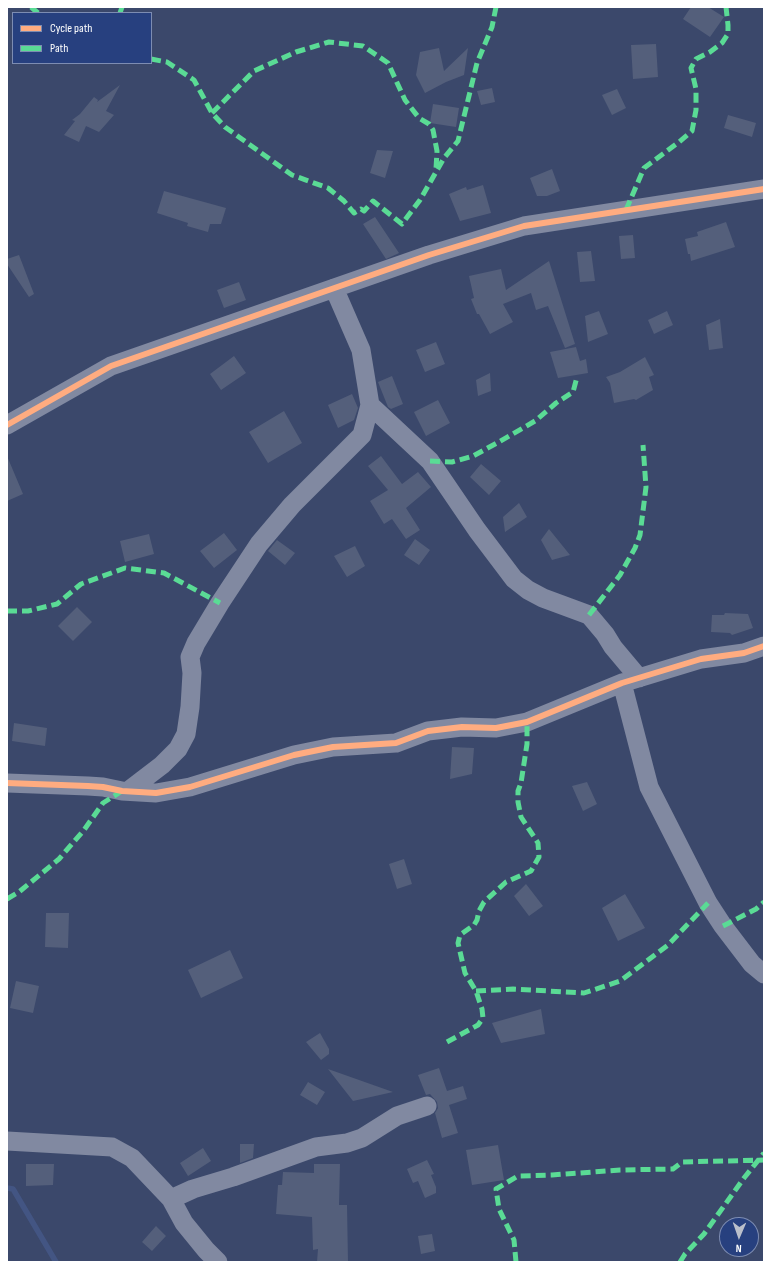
<!DOCTYPE html>
<style>
body{margin:0}
#map{position:relative;width:771px;height:1269px;overflow:hidden;background:#3b486b;font-family:"Sofia Sans Condensed",sans-serif}
canvas{display:block}
.frame{position:absolute;inset:0;border:8px solid #fff;pointer-events:none}
.legend{position:absolute;left:12px;top:12px;width:140px;height:52px;box-sizing:border-box;background:#27407f;border:1px solid #7d8cb2;margin:0;padding:5px 7px;list-style:none;font-size:12px;color:#fff}
.legend li{display:flex;align-items:center;gap:8px;height:20px}
.legend b{width:20px;border:1px solid #7d8cb2}
.north{position:absolute;left:719px;top:1217px;width:40px;height:40px;box-sizing:border-box;background:#27407f;border:1px solid #7d8cb2;border-radius:50%;rotate:182deg;font-size:11px;font-weight:700;line-height:16px;text-align:center;color:#fff}
.north::after{content:'';display:block;margin:auto;width:14px;height:18px;background:#babfcb;clip-path:polygon(50% 0,100% 100%,50% 72%,0 100%)}
</style>
<div id="map">
<canvas width="771" height="1269"></canvas>
<div class="frame"></div>
<ul class="legend">
<li><b style="height:5px;background:#ffac80"></b>Cycle path</li>
<li><b style="height:5px;background:#5adb95"></b>Path</li>
</ul>
<div class="north">N</div>
</div>
<script>
const g = document.querySelector('canvas').getContext('2d');
g.lineJoin = 'round';
function poly(rows) {
  const path = new Path2D();
  for (const r of rows) {
    path.moveTo(r[0], r[1]);
    for (let i = 2; i < r.length; i += 2) path.lineTo(r[i], r[i + 1]);
  }
  return path;
}
function stroke(path, color, width, dash) {
  g.strokeStyle = color;
  g.lineWidth = width;
  g.lineCap = dash ? 'butt' : 'round';
  g.setLineDash(dash || []);
  g.stroke(path);
}
function fill(path, color) {
  g.fillStyle = color;
  g.fill(path, 'evenodd');
}
stroke(poly([
 [7,1188,13,1189,56,1262]
]), '#435583', 5.5);
fill(poly([
 [691,7,708,7,724,17,710,37,683,19],
 [656,44,658,77,633,79,631,45],
 [439,48,444,71,468,48,464,75,446,82,425,93,416,75,420,52],
 [120,85,106,111,114,115,99,132,86,126,79,142,64,135,75,121,72,120,80,114,94,97,98,100,97,102],
 [492,88,495,102,481,105,477,91],
 [617,89,626,108,612,115,602,95],
 [433,104,459,108,456,127,430,123],
 [728,115,756,123,752,137,724,128],
 [377,150,393,151,385,178,370,173],
 [552,169,560,191,547,196,537,196,530,178],
 [483,185,491,213,460,221,449,194,466,187,467,190],
 [164,191,226,208,221,224,210,224,208,232,187,226,188,223,157,213],
 [375,217,399,253,397,254,386,259,363,224],
 [726,222,735,247,691,261,690,254,688,254,685,239,698,236,697,232],
 [633,235,635,258,621,259,619,236],
 [591,251,595,281,580,282,577,252],
 [19,255,34,294,29,297,7,264,7,259],
 [549,261,575,344,565,348,548,306,536,310,531,293,503,304,513,322,490,334,479,314,477,314,471,299,474,298,469,276,501,269,506,290],
 [239,282,246,300,224,308,217,290],
 [599,311,608,334,588,342,585,316],
 [667,311,673,325,654,334,648,320],
 [720,319,723,348,709,350,706,325],
 [436,342,445,364,425,372,416,350],
 [576,347,580,361,586,359,588,373,558,378,550,352],
 [234,356,246,373,221,390,210,374],
 [645,357,654,375,649,377,653,390,636,400,634,399,614,403,610,383,606,377,620,372],
 [490,373,491,391,478,396,476,380],
 [392,376,403,404,391,409,388,407,378,382],
 [352,394,358,408,354,420,338,428,328,405],
 [438,400,450,423,426,436,414,412],
 [284,411,302,443,268,463,249,432],
 [7,456,23,494,7,501],
 [381,456,402,484,418,472,431,487,406,508,420,530,406,539,392,519,384,524,370,501,388,490,368,466],
 [481,464,501,481,489,495,470,477],
 [519,503,527,517,505,532,503,517],
 [549,529,570,555,552,560,541,540],
 [224,533,237,550,214,568,200,551],
 [149,534,154,554,125,562,120,541],
 [415,539,430,550,419,565,404,555],
 [277,540,295,553,285,565,268,551],
 [355,546,365,566,347,577,334,556],
 [77,607,92,622,73,641,58,626],
 [725,613,748,614,753,628,732,635,730,633,711,632,712,615,724,615],
 [14,723,47,728,45,746,12,741],
 [452,747,474,748,472,774,450,779],
 [587,782,597,804,583,811,572,786],
 [404,859,412,884,397,889,389,864],
 [526,884,543,906,529,916,514,896],
 [625,894,645,928,618,941,602,908],
 [46,913,69,913,68,948,45,947],
 [230,950,243,978,201,998,188,970],
 [16,981,39,986,33,1013,10,1008],
 [541,1009,545,1034,501,1043,492,1023],
 [320,1033,329,1049,329,1054,321,1060,306,1042],
 [439,1068,447,1091,463,1086,467,1099,449,1105,458,1133,442,1138,435,1113,438,1108,437,1102,430,1094,426,1095,418,1075],
 [328,1069,393,1092,353,1101],
 [308,1082,325,1092,317,1105,300,1095],
 [240,1144,254,1144,253,1158,240,1163],
 [498,1145,504,1180,472,1185,466,1150],
 [203,1148,211,1161,188,1176,180,1163],
 [427,1160,434,1174,431,1175,436,1187,436,1193,425,1198,418,1181,413,1183,407,1169],
 [26,1164,54,1164,53,1185,26,1186],
 [314,1164,340,1164,339,1205,347,1205,348,1262,317,1262,318,1249,313,1250,312,1217,276,1214,278,1185,282,1185,283,1172,314,1173],
 [156,1226,166,1236,152,1251,142,1242],
 [432,1234,435,1251,421,1254,418,1236]
]), '#545f7b');
stroke(poly([
 [334,288,361,350,370,405,430,461,477,530,514,579,528,590,543,598,589,615,605,634,613,647,639,678],
 [7,425,111,366,429,255,524,226,764,189],
 [622,683,649,787,708,903,723,926,752,964,764,974],
 [7,783,88,786,103,787,122,791,156,793,190,787,294,755,333,747,396,743,428,731,462,727,496,728,527,722,622,683,701,659,744,653,764,646],
 [128,791,162,765,178,749,186,734,190,707,192,673,190,657,196,643,220,603,259,544,292,505,362,435,370,405],
 [7,1141,112,1147,132,1158,171,1199,184,1223,206,1250,218,1262],
 [171,1199,193,1189,233,1177,316,1147,347,1143,362,1138,397,1116,427,1106]
]), '#8189a1', 19);
stroke(poly([
 [31,7,38,13],
 [120,13,122,7],
 [151,59,167,62,194,80,212,113,225,127,292,175,328,188,344,201,354,213,361,209,364,211,373,201,402,224,420,200,444,158,458,141,477,63,492,27,496,7],
 [212,113,254,71,296,52,329,42,363,46,388,63,405,100,419,118,429,124,433,130,437,151,436,169],
 [626,210,644,168,679,142,692,131,696,110,696,89,691,68,696,59,710,52,722,43,728,34,728,25,726,7],
 [430,461,452,462,473,456,497,443,535,421,556,403,573,392,577,377],
 [7,611,28,611,57,604,81,584,125,568,164,573,220,603],
 [589,615,620,575,635,548,640,535,646,487,643,445],
 [7,899,19,892,59,859,84,830,103,803,122,791],
 [723,926,756,909,764,902],
 [476,991,513,989,584,993,620,981,668,945,708,903],
 [447,1042,478,1025,483,1018,482,1009,476,991,465,973,458,943,460,935,474,925,477,920,479,911,484,902,506,882,531,871,539,857,538,843,521,817,518,802,518,791,521,783,527,744,527,722],
 [516,1262,514,1240,499,1209,496,1189,518,1176,552,1175,620,1170,673,1169,682,1162,764,1160],
 [680,1262,685,1254,704,1234,744,1178,764,1153]
]), '#5adb95', 5, [10, 5]);
stroke(poly([
 [7,425,111,366,429,255,524,226,764,189],
 [7,783,88,786,103,787,122,791,156,793,190,787,294,755,333,747,396,743,428,731,462,727,496,728,527,722,622,683,701,659,744,653,764,646]
]), '#ffac80', 6);
</script>
